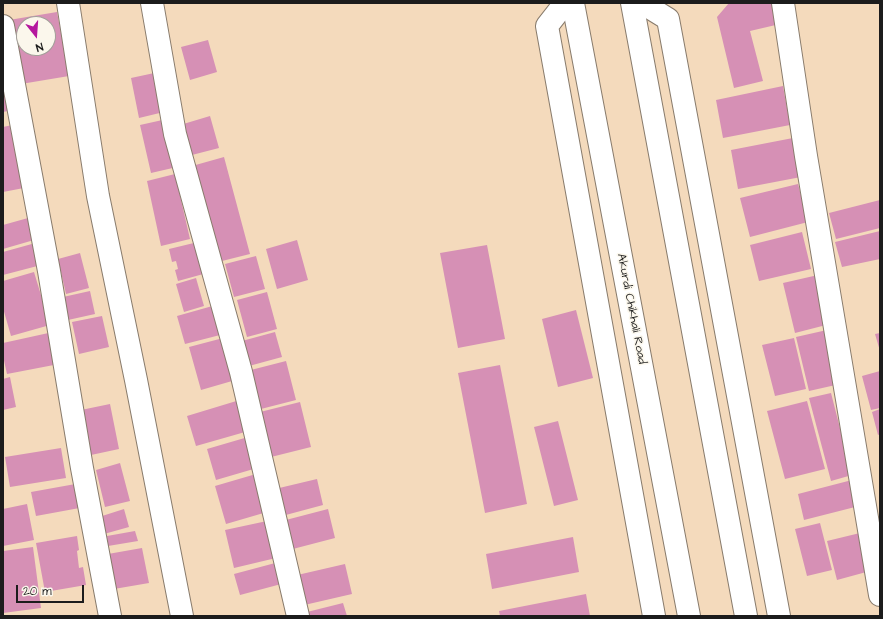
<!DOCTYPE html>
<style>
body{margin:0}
#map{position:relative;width:883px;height:619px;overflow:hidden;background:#f4dabc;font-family:"Architects Daughter",sans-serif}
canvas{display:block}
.frame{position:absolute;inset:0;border:4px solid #1c1c1c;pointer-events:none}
.north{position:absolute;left:16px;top:16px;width:40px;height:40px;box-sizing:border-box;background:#fbf7ec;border:1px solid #a29f99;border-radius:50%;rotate:163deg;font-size:11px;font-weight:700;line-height:16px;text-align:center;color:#1c1c1c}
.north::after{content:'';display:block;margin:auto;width:14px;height:18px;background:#b5179e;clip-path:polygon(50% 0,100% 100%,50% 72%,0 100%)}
.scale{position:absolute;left:16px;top:585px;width:68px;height:18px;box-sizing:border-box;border:2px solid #1c1c1c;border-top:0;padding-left:5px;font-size:12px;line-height:14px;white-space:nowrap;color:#1c1c1c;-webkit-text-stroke:3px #fbf7ec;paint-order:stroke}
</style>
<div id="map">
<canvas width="883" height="619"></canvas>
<div class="frame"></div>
<div class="north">N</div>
<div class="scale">20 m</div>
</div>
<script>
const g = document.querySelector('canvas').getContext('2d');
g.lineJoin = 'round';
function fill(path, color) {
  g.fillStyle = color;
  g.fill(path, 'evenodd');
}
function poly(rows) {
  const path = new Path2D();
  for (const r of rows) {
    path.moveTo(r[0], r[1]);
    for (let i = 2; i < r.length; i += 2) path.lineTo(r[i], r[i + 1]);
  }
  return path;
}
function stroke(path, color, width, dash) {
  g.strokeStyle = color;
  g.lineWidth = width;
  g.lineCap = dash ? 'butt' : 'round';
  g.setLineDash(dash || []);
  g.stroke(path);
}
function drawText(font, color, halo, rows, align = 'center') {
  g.font = font + ' "Architects Daughter",sans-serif';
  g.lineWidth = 3;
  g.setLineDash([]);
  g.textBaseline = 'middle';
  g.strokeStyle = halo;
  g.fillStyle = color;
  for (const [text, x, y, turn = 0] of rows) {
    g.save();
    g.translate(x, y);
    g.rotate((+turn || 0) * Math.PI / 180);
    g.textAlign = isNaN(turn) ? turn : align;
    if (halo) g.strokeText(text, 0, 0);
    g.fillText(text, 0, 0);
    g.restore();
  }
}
fill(poly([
 [729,3,775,3,780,24,750,31,763,81,734,88,717,17],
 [57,12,69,76,21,84,9,20],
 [24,24,48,24,48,48,24,48],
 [208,40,217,72,190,80,181,47],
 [159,72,168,111,139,118,131,78],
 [783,86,790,125,723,138,716,100],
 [12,88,17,109,3,112,3,90],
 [210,116,219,148,188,156,180,125],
 [167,119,177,167,151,173,140,125],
 [17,124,29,187,3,192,3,127],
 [793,138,801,177,738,189,731,150],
 [224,157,250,254,218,262,192,166],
 [175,174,190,239,161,246,147,181],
 [798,184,808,222,750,237,740,198],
 [880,200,880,228,836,239,829,213],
 [28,218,34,240,3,249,3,225],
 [880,231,880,259,842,267,835,242],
 [802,232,811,269,759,281,750,245],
 [297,240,308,280,277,289,266,249],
 [39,242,45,264,3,275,3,252],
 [198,242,203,258,198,259,200,267,205,265,207,273,178,281,175,270,178,269,176,261,172,262,169,249],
 [487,245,505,339,458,348,440,253],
 [80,253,89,288,66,294,58,259],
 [256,256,265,289,234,297,225,264],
 [34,272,50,325,11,336,3,308,3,281],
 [818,275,830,324,795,333,783,283],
 [196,278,204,306,184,312,176,284],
 [90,291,95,314,68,320,63,297],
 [267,292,277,329,247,337,237,300],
 [216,305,224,334,185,344,177,316],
 [576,310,593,378,558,387,542,319],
 [102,316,109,347,79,354,72,322],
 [827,330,840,384,809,391,796,337],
 [53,332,59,364,7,374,3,356,3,343],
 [275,332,282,357,249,366,242,341],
 [880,333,880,351,875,334],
 [227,337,239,379,201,390,189,347],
 [794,338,806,389,775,396,762,345],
 [286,361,296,400,257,410,247,371],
 [500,365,527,504,485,513,458,373],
 [880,371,880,408,871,410,862,376],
 [10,377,16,407,3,410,3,379],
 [831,393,852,475,831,481,809,398],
 [243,399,252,430,196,446,187,416],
 [807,401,825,469,785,479,767,411],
 [300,402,311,447,271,457,260,412],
 [110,404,119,449,91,455,81,410],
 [880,409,880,434,878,435,872,412],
 [558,421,578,500,554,506,534,427],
 [248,437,257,468,216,480,207,449],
 [61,448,66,478,10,487,5,457],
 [120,463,130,501,105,507,96,470],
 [256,474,267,512,226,524,215,486],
 [317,479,323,505,282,516,275,489],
 [852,480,859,506,804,520,798,494],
 [81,483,85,507,36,516,31,492],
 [27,504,34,540,3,546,3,509],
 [124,509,129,527,104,534,99,517],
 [328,509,335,538,289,550,282,521],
 [267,521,276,558,234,568,225,530],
 [820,523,832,570,807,576,795,529],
 [135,531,138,541,108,546,107,536],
 [860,533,870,571,837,580,827,541],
 [77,536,79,550,77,551,79,568,83,567,86,585,45,592,36,543],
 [573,537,579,572,492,589,486,554],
 [33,547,41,608,3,613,3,551],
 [142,548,149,583,114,589,108,554],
 [279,562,285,583,240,595,234,574],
 [345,564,352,594,300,606,293,576],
 [586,594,590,616,500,616,499,611],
 [343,603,347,616,304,616,303,613]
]), '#d690b5');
const minor = poly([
 [68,3,98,196,136,380,182,616],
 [152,3,175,134,241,372,298,616],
 [783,3,806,156,880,595],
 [3,26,49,271,82,468,110,616]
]);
const tertiary = poly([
 [565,3,547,26,654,616],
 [642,3,668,19,779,616]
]);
const primary = poly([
 [573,3,689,616],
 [632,3,746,616]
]);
stroke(minor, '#887b6c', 24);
stroke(tertiary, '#887b6c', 24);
stroke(primary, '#887b6c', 24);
stroke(minor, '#fff', 22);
stroke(tertiary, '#fff', 22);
stroke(primary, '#fff', 22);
drawText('12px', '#1c1c1c', '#fbf7ec', [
 ["Akurdi Chikhali Road",631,309,79]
]);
</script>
